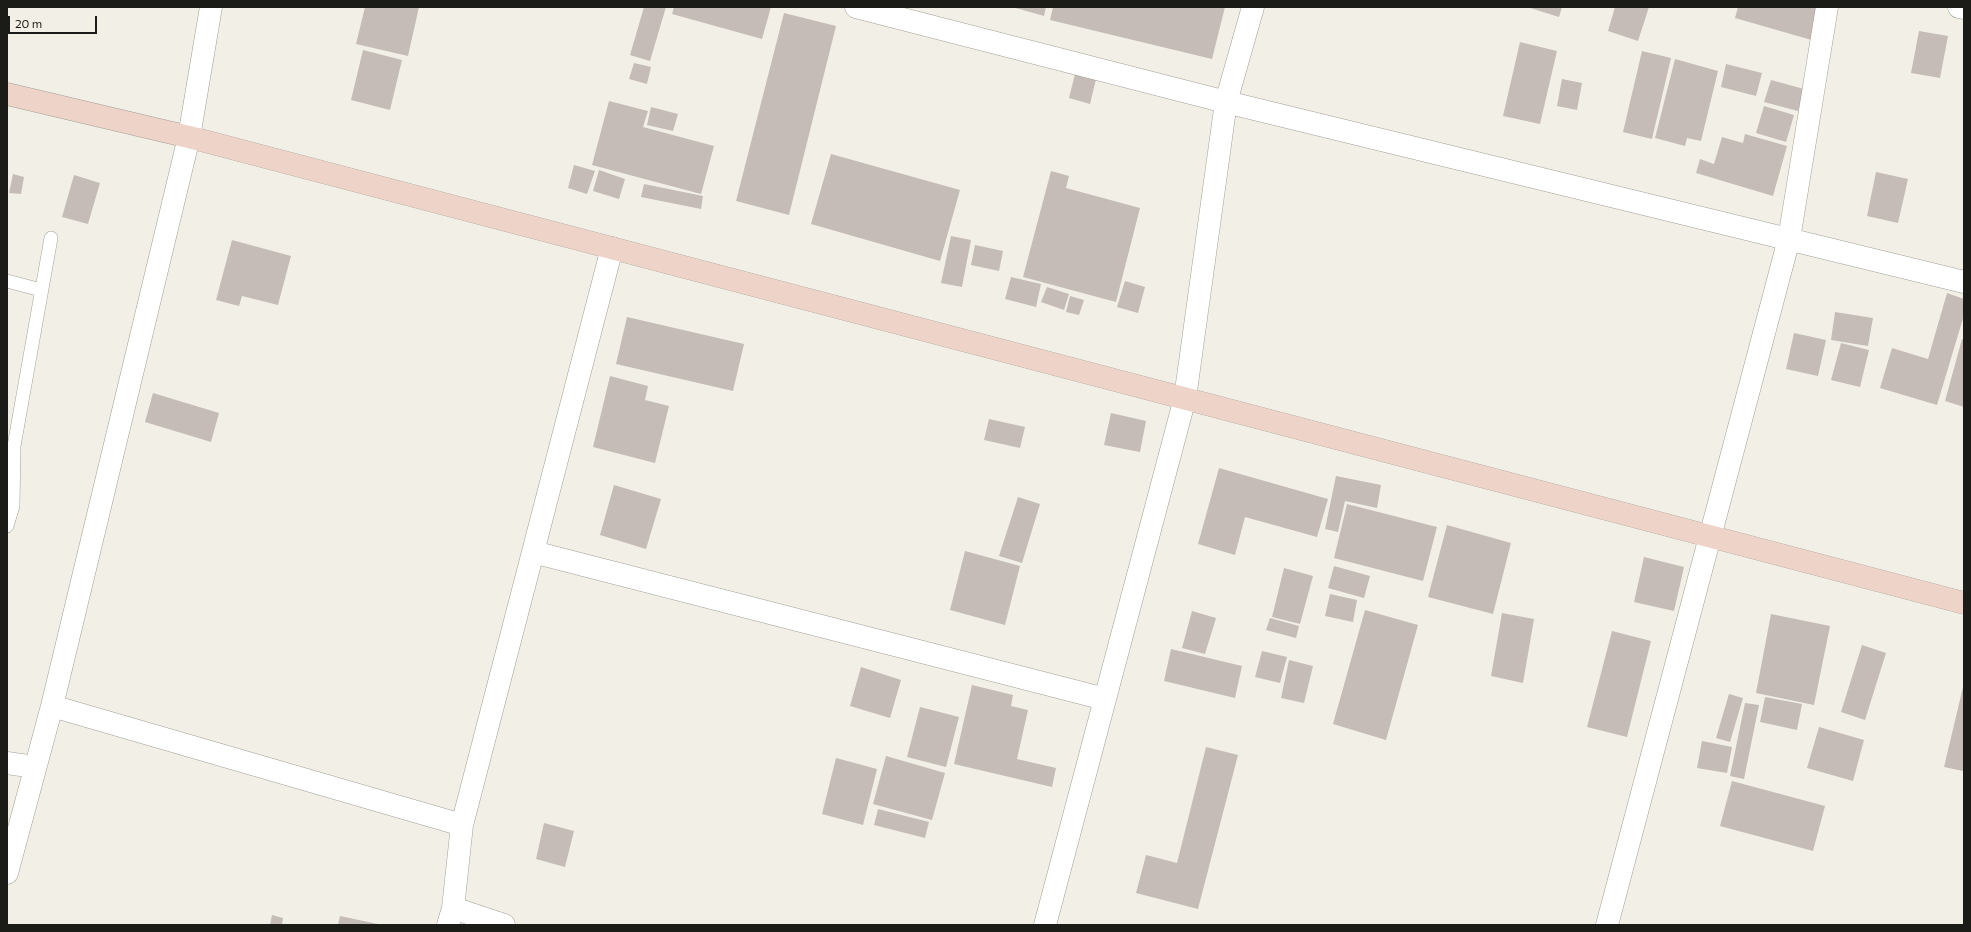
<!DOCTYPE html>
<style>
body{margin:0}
#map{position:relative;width:1971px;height:932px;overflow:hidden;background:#f2f0e6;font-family:Commissioner,sans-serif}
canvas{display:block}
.frame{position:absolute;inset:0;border:8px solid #1b1b17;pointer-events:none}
.scale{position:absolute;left:8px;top:16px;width:89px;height:18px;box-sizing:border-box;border:2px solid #1b1b17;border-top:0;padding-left:5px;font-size:12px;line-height:14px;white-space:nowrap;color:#1b1b17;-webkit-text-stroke:3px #f2f0e6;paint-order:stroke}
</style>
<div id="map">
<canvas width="1971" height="932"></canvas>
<div class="frame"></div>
<div class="scale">20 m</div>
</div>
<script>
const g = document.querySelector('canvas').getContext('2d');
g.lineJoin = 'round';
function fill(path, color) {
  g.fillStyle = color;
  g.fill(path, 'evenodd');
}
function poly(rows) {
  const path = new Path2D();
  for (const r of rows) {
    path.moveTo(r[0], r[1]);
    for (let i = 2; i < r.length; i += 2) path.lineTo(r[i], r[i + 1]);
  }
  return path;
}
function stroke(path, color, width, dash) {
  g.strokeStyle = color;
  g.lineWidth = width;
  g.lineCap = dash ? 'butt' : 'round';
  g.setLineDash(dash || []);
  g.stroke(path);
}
fill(poly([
 [365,7,419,7,408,56,356,44],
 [644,7,666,7,650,61,630,55],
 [674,7,771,7,762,39,672,14],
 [1012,7,1046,7,1044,16],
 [1053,7,1225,7,1212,59,1050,20],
 [1527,7,1562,7,1559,17],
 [1615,7,1649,7,1638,41,1608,31],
 [1738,7,1824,7,1815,41,1735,18],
 [784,13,836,26,789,215,736,201],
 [1919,31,1948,36,1940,78,1911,73],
 [1520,42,1557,51,1540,124,1503,116],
 [363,50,402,60,390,110,351,100],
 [1642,51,1671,58,1652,139,1623,132],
 [1675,59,1718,71,1701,141,1687,138,1685,146,1655,138],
 [634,63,651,67,647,84,629,79],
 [1726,64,1762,73,1756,96,1721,87],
 [1076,70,1097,75,1090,104,1069,98],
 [1562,79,1582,83,1577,110,1557,106],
 [1771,80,1804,89,1798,111,1764,102],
 [609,101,648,111,643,127,714,146,701,194,592,165],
 [1764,106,1794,115,1786,142,1756,133],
 [651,107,678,114,673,131,647,125],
 [1745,134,1787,146,1773,196,1696,173,1700,159,1714,164,1722,137,1743,143],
 [831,154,960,190,940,261,811,224],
 [574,165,595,171,587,194,568,188],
 [599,170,625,179,619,199,593,191],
 [1051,171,1069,176,1066,188,1140,208,1116,302,1023,277],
 [1876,172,1908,179,1898,223,1867,216],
 [13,174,24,177,21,194,9,193],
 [74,175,100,183,88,224,62,217],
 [644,184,703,196,701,209,641,197],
 [951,236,971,240,962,287,941,283],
 [232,240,291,256,278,305,242,296,239,306,216,300],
 [975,245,1003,251,999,271,971,265],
 [1011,277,1041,284,1036,307,1005,299],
 [1125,281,1145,287,1138,313,1117,307],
 [1047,287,1069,294,1064,310,1041,302],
 [1947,293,1964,299,1964,315,1937,405,1880,388,1892,348,1928,359],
 [1070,296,1084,300,1079,315,1066,312],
 [1835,312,1873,318,1868,346,1831,340],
 [627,317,744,344,733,391,616,364],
 [1794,333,1826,340,1818,376,1786,369],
 [1962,339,1964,340,1964,407,1945,401],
 [1841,343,1869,350,1860,387,1831,380],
 [610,376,648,386,645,400,669,406,655,463,593,447],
 [153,393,219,413,211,442,145,422],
 [1111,413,1146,421,1140,452,1104,445],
 [989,419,1025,427,1020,448,984,440],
 [1219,468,1328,499,1317,537,1245,517,1235,555,1198,544],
 [1336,476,1381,485,1377,508,1345,501,1338,532,1325,529],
 [614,485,661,499,646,549,600,535],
 [1018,497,1040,504,1022,563,999,556],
 [1347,504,1437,527,1423,581,1334,558],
 [1447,525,1511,543,1493,614,1428,597],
 [965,551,1020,566,1005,625,950,610],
 [1644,557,1684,567,1674,611,1634,602],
 [1334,566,1370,576,1364,598,1328,588],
 [1284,568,1313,576,1300,624,1272,617],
 [1330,594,1357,600,1353,622,1325,616],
 [1365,610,1418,625,1386,740,1333,724],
 [1192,611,1216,618,1205,654,1182,648],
 [1502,613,1534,619,1523,683,1491,676],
 [1771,614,1830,626,1814,705,1756,693],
 [1270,618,1299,626,1296,638,1266,630],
 [1612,631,1651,641,1627,737,1587,727],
 [1862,645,1886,653,1865,720,1841,712],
 [1171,649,1242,666,1235,698,1164,681],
 [1262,651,1287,657,1280,683,1255,677],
 [1289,660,1313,666,1304,703,1281,698],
 [861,667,901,680,890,718,850,706],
 [972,685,1013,695,1011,706,1028,710,1017,759,1056,768,1052,787,954,764],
 [1963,687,1964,768,1963,771,1944,767],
 [1729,694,1743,698,1730,742,1716,738],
 [1765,697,1802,704,1797,730,1760,722],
 [1745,703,1759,705,1744,779,1730,776],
 [920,707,959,717,946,767,907,757],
 [1819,727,1864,740,1853,781,1807,768],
 [1702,741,1732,747,1727,773,1697,768],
 [1206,747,1238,755,1198,909,1136,893,1146,855,1177,863],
 [886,756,945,773,932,820,873,804],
 [836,758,877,769,863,825,822,814],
 [1732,781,1825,806,1813,851,1720,826],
 [878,809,929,822,925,838,874,825],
 [544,823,574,831,565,867,536,859],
 [272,915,283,918,282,925,270,925],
 [340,916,378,924,377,925,338,925]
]), '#c5bbb7');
const lane = poly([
 [7,281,41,290],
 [7,526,13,506,14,446,51,238]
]);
const street = poly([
 [856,7,1226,102,1964,282],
 [1959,7,1964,8],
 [533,552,1105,699],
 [52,706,462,825],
 [7,763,35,767],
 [7,873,52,706,189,137,211,7],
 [453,908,504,925],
 [448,925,453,908,462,825,612,248],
 [1045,925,1185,398,1226,102,1253,7],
 [1607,925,1789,239,1827,7]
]);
const secondary = poly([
 [7,94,189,137,1964,603]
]);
stroke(lane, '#a2a097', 14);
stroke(street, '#a2a097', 23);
stroke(secondary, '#a2a097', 23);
stroke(lane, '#fff', 13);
stroke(street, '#fff', 22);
stroke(secondary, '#eed3c8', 22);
</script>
